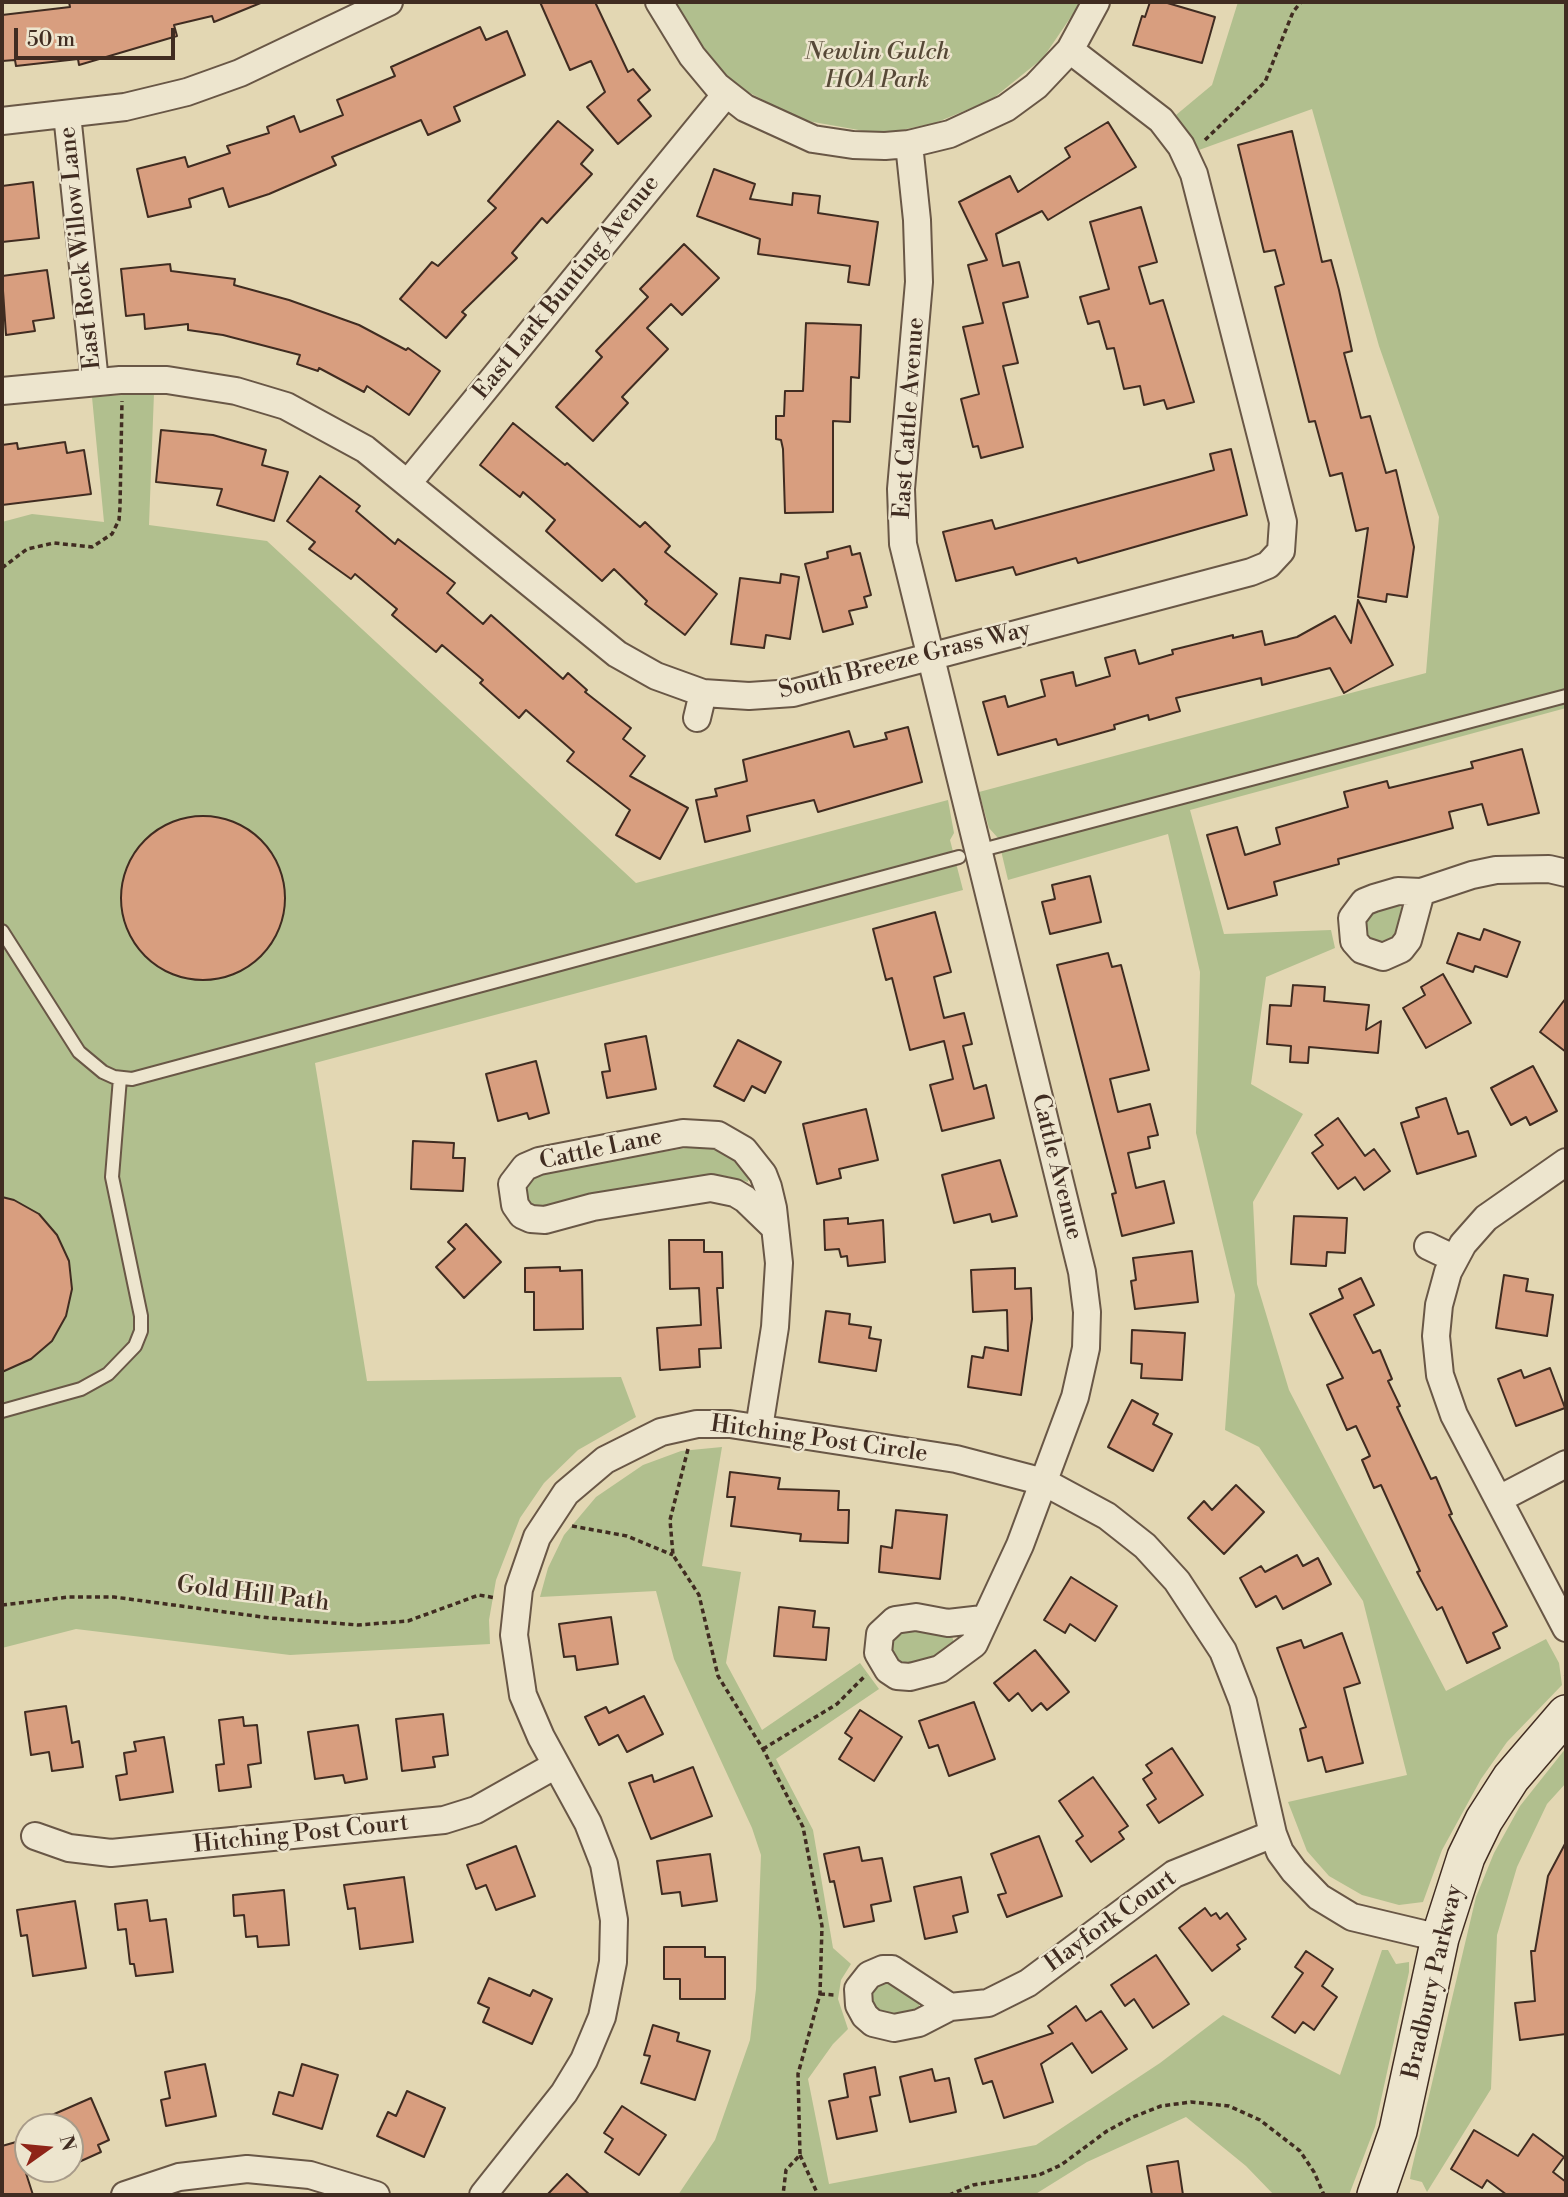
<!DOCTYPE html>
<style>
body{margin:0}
#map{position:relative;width:1568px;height:2197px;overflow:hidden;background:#e3d7b3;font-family:"Libre Bodoni",serif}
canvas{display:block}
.frame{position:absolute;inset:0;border:4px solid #402c21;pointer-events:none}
.north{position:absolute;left:14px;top:2113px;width:70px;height:70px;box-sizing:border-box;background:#ede5ce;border:2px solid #a89b89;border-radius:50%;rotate:75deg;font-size:19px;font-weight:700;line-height:28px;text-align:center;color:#402c21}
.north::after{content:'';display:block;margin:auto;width:24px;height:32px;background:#8f2418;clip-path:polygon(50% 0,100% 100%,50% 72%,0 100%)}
.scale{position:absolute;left:14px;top:28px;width:161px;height:32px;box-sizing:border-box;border:4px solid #402c21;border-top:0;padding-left:9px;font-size:21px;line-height:24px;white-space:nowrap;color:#402c21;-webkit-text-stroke:5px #ede5ce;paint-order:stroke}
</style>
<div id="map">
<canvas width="1568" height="2197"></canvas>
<div class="frame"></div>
<div class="north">N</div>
<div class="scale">50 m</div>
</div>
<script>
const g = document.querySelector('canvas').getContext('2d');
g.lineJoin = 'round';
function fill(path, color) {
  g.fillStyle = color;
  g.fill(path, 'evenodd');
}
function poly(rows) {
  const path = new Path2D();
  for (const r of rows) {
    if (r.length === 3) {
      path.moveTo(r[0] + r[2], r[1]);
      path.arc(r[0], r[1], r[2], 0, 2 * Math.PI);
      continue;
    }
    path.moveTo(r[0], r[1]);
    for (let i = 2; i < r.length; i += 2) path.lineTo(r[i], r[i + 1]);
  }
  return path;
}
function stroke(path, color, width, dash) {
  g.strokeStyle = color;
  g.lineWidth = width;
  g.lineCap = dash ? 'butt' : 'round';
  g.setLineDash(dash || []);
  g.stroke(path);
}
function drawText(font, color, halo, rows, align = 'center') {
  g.font = font + ' "Libre Bodoni",serif';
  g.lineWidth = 5;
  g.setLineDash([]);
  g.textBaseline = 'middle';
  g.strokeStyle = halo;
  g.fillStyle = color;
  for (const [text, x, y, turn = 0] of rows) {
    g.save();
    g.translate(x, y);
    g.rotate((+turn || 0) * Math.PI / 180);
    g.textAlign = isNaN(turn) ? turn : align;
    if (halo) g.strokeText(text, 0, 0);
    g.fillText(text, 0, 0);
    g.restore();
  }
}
fill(poly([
 [674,2,1081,2,1043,58,991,100,935,123,897,131,870,132,802,120,748,92,727,76,694,35],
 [1238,2,1566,2,1566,708,1190,810,1224,934,1331,930,1335,948,1266,977,1251,1084,1303,1114,1253,1202,1257,1284,1289,1390,1446,1691,1546,1639,1559,1663,1562,1685,1507,1742,1481,1779,1442,1850,1423,1902,1399,1905,1362,1895,1329,1876,1307,1851,1288,1802,1407,1775,1363,1601,1259,1447,1225,1430,1235,1295,1196,1133,1200,972,1168,834,1008,880,998,838,989,828,979,792,1426,673,1439,517,1379,346,1312,109,1199,150,1176,115,1212,85],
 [154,393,149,525,267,541,636,883,948,800,954,833,950,840,963,890,315,1063,367,1381,621,1377,636,1417,578,1450,544,1483,520,1518,496,1580,489,1620,490,1644,290,1655,76,1629,2,1648,2,522,32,514,104,522,92,397],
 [1398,904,1403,910,1394,937,1383,944,1369,940,1363,926,1366,918,1374,911],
 [698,1146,719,1150,729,1156,749,1175,748,1182,727,1176,701,1175,569,1199,541,1208,529,1203,525,1196,526,1182,539,1173],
 [722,1447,702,1566,741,1572,726,1663,762,1730,860,1663,879,1689,776,1759,813,1830,833,1948,851,1964,841,1980,838,1999,848,2029,833,2044,808,2079,829,2184,1036,2145,1160,2063,1223,2015,1340,2075,1382,1950,1388,1950,1396,1964,1409,1962,1409,1972,1375,2127,1349,2195,1274,2195,1246,2166,1186,2117,1087,2162,1034,2195,678,2195,715,2140,750,2040,756,1989,761,1855,752,1828,674,1659,656,1591,540,1597,548,1568,564,1535,596,1497,643,1465,681,1451],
 [909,1630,952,1636,954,1643,930,1658,904,1664,895,1660,890,1652,890,1644,900,1632],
 [1566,1748,1566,1783,1547,1804,1517,1867,1497,1935,1491,2089,1427,2192,1422,2182,1410,2179,1411,2172,1476,1897,1494,1853,1520,1806],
 [888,1980,919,2003,919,2007,900,2014,878,2012,873,2005,871,1992,875,1986]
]), '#b1bf8e');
const building = poly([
 [69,2,263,2,214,22,212,16,174,25,177,36,79,65,78,59,16,66,15,60,2,61,2,15,70,7,69,2],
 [540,2,595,2,628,72,633,69,650,90,638,100,651,116,618,144,587,107,605,92,591,61,570,70,540,2],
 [1150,2,1164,2,1215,17,1202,63,1133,45,1142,16,1145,17,1150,2],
 [480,27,486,40,507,31,525,75,454,107,460,121,428,135,421,120,332,157,336,165,269,194,229,207,223,188,189,199,191,207,148,217,137,169,185,157,188,167,230,153,227,146,269,133,267,127,294,116,300,132,343,115,337,100,395,76,391,67,480,27],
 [558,121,593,150,581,164,592,174,547,223,542,218,512,253,517,258,462,312,466,315,446,338,400,299,432,262,438,266,496,208,488,201,558,121],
 [1108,122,1136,167,1048,220,1042,211,996,234,1003,266,1019,262,1028,297,1003,303,1018,363,1003,366,1023,447,981,458,978,446,973,447,961,399,979,394,963,327,983,323,968,265,987,260,959,202,1010,176,1018,192,1070,157,1065,148,1108,122],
 [1292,131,1322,262,1331,260,1339,290,1352,351,1344,353,1361,418,1370,416,1386,473,1396,470,1414,547,1407,597,1387,594,1386,602,1358,597,1368,528,1356,531,1342,473,1330,476,1315,421,1309,422,1275,287,1284,284,1275,250,1264,252,1238,145,1292,131],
 [714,169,755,184,750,199,792,205,793,193,820,196,818,213,878,222,869,285,848,282,850,266,758,254,760,239,697,216,714,169],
 [33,182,39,238,2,242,2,186,33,182],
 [1141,207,1157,262,1139,267,1150,304,1163,300,1194,402,1167,409,1164,400,1144,405,1140,386,1124,389,1114,348,1107,349,1099,321,1088,324,1080,297,1109,289,1090,222,1141,207],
 [684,244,719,278,682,315,671,304,647,328,668,349,622,397,628,403,593,441,556,407,602,357,596,351,648,297,640,289,684,244],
 [170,264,171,271,235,279,234,285,289,300,359,325,406,350,408,348,440,371,409,415,367,386,364,392,319,368,318,371,297,364,300,355,223,335,188,330,188,324,145,329,144,314,126,316,121,269,170,264],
 [47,270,54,318,33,321,35,331,6,335,2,276,47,270],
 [806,323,861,325,859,378,851,377,850,422,833,421,833,512,785,513,783,449,781,440,776,439,776,416,784,416,785,391,803,391,806,323],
 [513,423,565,465,567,463,640,527,645,522,670,546,665,552,717,594,685,635,645,604,647,601,614,569,602,581,546,531,555,520,523,492,520,497,480,465,513,423],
 [161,430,213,435,266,450,262,465,288,472,274,521,217,505,222,489,156,482,161,430],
 [65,442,67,453,84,450,91,494,2,505,2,445,17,443,18,449,65,442],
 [1231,449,1247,515,1078,563,1076,558,1016,575,1013,567,956,581,943,532,992,520,995,529,1185,478,1214,470,1210,454,1231,449],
 [320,476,360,506,356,511,395,544,398,539,455,583,447,593,483,624,491,615,563,679,568,673,587,690,585,692,631,728,623,739,645,756,630,776,688,808,660,859,616,835,630,810,567,761,574,752,526,710,519,718,480,683,483,680,442,645,436,652,392,615,397,609,355,574,351,579,309,549,315,542,287,521,320,476],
 [850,546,852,555,860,553,871,595,864,597,867,607,849,611,853,624,823,632,805,564,828,558,827,552,850,546],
 [781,574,799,577,790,639,766,635,764,648,731,644,740,578,780,583,781,574],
 [1358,600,1393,665,1344,693,1330,668,1262,685,1261,678,1176,698,1180,711,1149,720,1148,715,1114,725,1115,729,1058,745,1056,739,998,755,983,702,1005,696,1008,707,1045,696,1041,680,1073,672,1076,686,1110,676,1105,658,1135,650,1139,664,1173,654,1172,650,1233,635,1233,638,1262,631,1265,645,1297,637,1335,616,1351,643,1358,600],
 [908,727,922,782,818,812,814,800,747,816,750,831,705,842,696,800,717,796,715,789,747,781,743,760,849,731,854,747,887,739,885,733,908,727],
 [1522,749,1539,813,1488,825,1482,804,1449,812,1453,828,1338,859,1339,864,1274,882,1277,895,1228,909,1207,835,1237,827,1245,855,1280,844,1276,828,1348,807,1344,792,1387,781,1389,788,1473,768,1471,762,1522,749],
 [203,898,82],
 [1090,876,1101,922,1050,934,1042,902,1055,899,1052,885,1090,876],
 [935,912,951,972,934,977,944,1018,964,1013,972,1044,963,1046,974,1089,986,1085,994,1118,942,1131,930,1085,953,1079,944,1041,910,1050,892,978,886,980,873,929,935,912],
 [1484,929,1520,942,1507,977,1475,966,1473,972,1447,963,1458,933,1480,940,1484,929],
 [1108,953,1112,967,1121,965,1149,1070,1110,1079,1118,1112,1150,1104,1158,1135,1148,1137,1150,1148,1128,1153,1136,1188,1164,1181,1174,1223,1122,1236,1112,1194,1116,1193,1057,965,1108,953],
 [1443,974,1471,1023,1426,1048,1403,1008,1425,995,1421,987,1443,974],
 [1293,985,1325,987,1324,1001,1369,1005,1366,1030,1381,1021,1378,1053,1309,1047,1308,1063,1290,1062,1291,1046,1267,1044,1270,1005,1291,1006,1293,985],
 [1566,998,1566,1052,1540,1032,1566,998],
 [646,1036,656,1089,607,1098,602,1072,610,1071,605,1044,646,1036],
 [738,1040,781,1062,765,1093,752,1086,744,1101,714,1086,738,1040],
 [536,1061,549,1113,529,1119,527,1113,498,1121,486,1074,536,1061],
 [1533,1066,1557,1111,1530,1125,1526,1117,1511,1125,1491,1088,1533,1066],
 [1446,1098,1458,1134,1468,1131,1476,1156,1417,1174,1401,1123,1419,1117,1416,1108,1446,1098],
 [866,1109,878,1160,839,1169,841,1178,817,1184,803,1124,866,1109],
 [1338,1118,1365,1156,1374,1149,1390,1171,1364,1190,1355,1177,1338,1189,1312,1153,1323,1145,1315,1135,1338,1118],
 [413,1141,454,1143,453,1158,465,1158,463,1191,411,1189,413,1141],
 [1000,1160,1017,1216,992,1222,990,1214,954,1223,942,1175,1000,1160],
 [2,1197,14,1200,39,1214,57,1235,69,1261,72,1289,66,1316,52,1341,31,1359,2,1372,2,1197],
 [1294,1216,1347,1218,1345,1253,1327,1252,1326,1266,1291,1264,1294,1216],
 [848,1218,848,1224,883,1220,885,1262,848,1266,847,1256,841,1257,839,1249,825,1250,824,1220,848,1218],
 [466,1224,501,1262,464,1298,436,1267,455,1249,448,1242,466,1224],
 [669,1240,704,1240,704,1252,722,1252,723,1288,717,1288,721,1348,699,1349,700,1367,660,1370,657,1328,701,1325,699,1288,670,1289,669,1240],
 [1192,1251,1198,1302,1135,1309,1131,1281,1136,1280,1133,1258,1192,1251],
 [560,1267,560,1271,582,1270,583,1329,534,1330,534,1292,525,1292,525,1268,560,1267],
 [1015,1268,1015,1289,1031,1288,1032,1319,1021,1395,968,1387,972,1356,983,1358,985,1347,1008,1351,1007,1310,973,1312,971,1270,1015,1268],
 [1504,1275,1528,1279,1526,1291,1553,1295,1547,1336,1496,1328,1504,1275],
 [1361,1278,1374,1305,1354,1315,1373,1353,1380,1350,1392,1379,1388,1381,1400,1406,1397,1407,1431,1479,1436,1477,1452,1514,1449,1515,1507,1626,1493,1633,1500,1648,1467,1663,1442,1607,1437,1610,1417,1572,1420,1571,1381,1485,1374,1488,1362,1460,1370,1456,1356,1426,1347,1430,1327,1385,1343,1378,1310,1314,1343,1298,1339,1289,1361,1278],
 [826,1311,850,1314,849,1324,871,1327,869,1338,881,1340,876,1371,819,1362,826,1311],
 [1132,1330,1185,1333,1182,1380,1141,1378,1142,1364,1131,1363,1132,1330],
 [1550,1368,1565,1408,1516,1426,1498,1379,1521,1370,1524,1378,1550,1368],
 [1132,1400,1158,1414,1153,1424,1172,1434,1153,1471,1108,1447,1132,1400],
 [730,1472,780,1478,778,1489,839,1491,838,1510,849,1510,848,1543,800,1541,801,1534,731,1526,735,1497,727,1497,730,1472],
 [1236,1485,1264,1512,1224,1554,1188,1518,1204,1501,1212,1510,1236,1485],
 [896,1510,947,1515,940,1579,879,1572,881,1546,892,1548,896,1510],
 [1297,1555,1303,1566,1318,1558,1331,1584,1283,1609,1276,1596,1256,1607,1240,1578,1261,1566,1265,1572,1297,1555],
 [1071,1577,1117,1606,1095,1641,1070,1624,1065,1633,1044,1620,1071,1577],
 [779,1607,815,1611,813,1627,829,1628,826,1660,774,1656,779,1607],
 [611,1617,618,1664,577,1670,575,1656,564,1657,559,1624,611,1617],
 [1342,1633,1360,1683,1344,1688,1363,1763,1326,1772,1322,1757,1308,1761,1300,1729,1306,1727,1277,1648,1301,1640,1304,1648,1342,1633],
 [1035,1650,1069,1692,1047,1710,1041,1703,1032,1711,1018,1693,1009,1701,994,1683,1035,1650],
 [644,1696,663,1734,627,1752,618,1735,599,1745,585,1717,606,1707,609,1713,644,1696],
 [974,1702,995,1759,949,1776,938,1745,929,1748,919,1721,974,1702],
 [66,1706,72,1743,79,1741,83,1767,52,1771,49,1752,31,1755,25,1712,66,1706],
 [860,1710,902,1737,874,1781,839,1759,852,1738,845,1733,860,1710],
 [443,1714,448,1755,433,1757,435,1767,402,1771,396,1719,443,1714],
 [243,1717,244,1726,257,1725,261,1763,248,1765,251,1787,219,1791,216,1765,224,1764,219,1720,243,1717],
 [358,1725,367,1779,345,1783,343,1775,315,1779,308,1732,358,1725],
 [164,1737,173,1792,120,1800,116,1776,127,1774,124,1753,136,1751,134,1742,164,1737],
 [1172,1748,1203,1795,1159,1823,1147,1805,1156,1799,1143,1779,1152,1773,1146,1765,1172,1748],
 [693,1767,712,1816,651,1839,629,1783,652,1775,654,1782,693,1767],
 [1093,1777,1128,1826,1119,1832,1124,1839,1091,1862,1076,1841,1083,1836,1059,1801,1093,1777],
 [1039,1836,1062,1896,1007,1917,998,1895,1006,1893,991,1854,1039,1836],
 [1566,1842,1566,2034,1520,2040,1515,2003,1535,2001,1531,1951,1535,1951,1548,1876,1566,1842],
 [516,1846,535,1896,496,1910,486,1885,476,1889,467,1865,516,1846],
 [859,1847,862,1861,882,1858,891,1901,871,1905,874,1921,844,1927,834,1881,830,1882,824,1854,859,1847],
 [710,1854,717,1901,682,1906,680,1892,662,1894,657,1861,710,1854],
 [404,1877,413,1942,360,1949,355,1908,348,1909,344,1885,404,1877],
 [961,1877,968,1912,953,1916,957,1932,925,1939,914,1887,961,1877],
 [284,1890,289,1945,258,1947,257,1936,246,1937,244,1915,234,1916,233,1895,284,1890],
 [147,1900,150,1921,166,1919,173,1972,136,1976,134,1964,130,1964,126,1929,118,1930,115,1904,147,1900],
 [75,1901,86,1968,33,1976,27,1935,21,1936,17,1910,75,1901],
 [1205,1908,1211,1916,1216,1913,1220,1919,1227,1913,1246,1939,1237,1945,1240,1949,1212,1971,1179,1928,1205,1908],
 [664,1947,705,1947,705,1957,725,1957,725,1999,680,1999,680,1979,664,1979,664,1947],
 [1306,1951,1333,1969,1322,1986,1337,1997,1314,2030,1303,2022,1295,2033,1272,2017,1303,1973,1295,1967,1306,1951],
 [1156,1955,1189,2004,1153,2028,1134,1999,1125,2006,1111,1985,1156,1955],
 [489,1978,530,1996,533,1990,552,1999,532,2044,483,2022,489,2008,478,2003,489,1978],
 [1076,2006,1086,2021,1101,2011,1127,2049,1092,2073,1072,2043,1041,2064,1053,2102,1004,2118,992,2081,983,2084,975,2059,1053,2033,1048,2026,1076,2006],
 [653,2025,679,2033,677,2041,710,2051,695,2100,641,2083,650,2056,644,2055,653,2025],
 [205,2064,216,2116,166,2126,161,2100,170,2098,165,2072,205,2064],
 [302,2064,338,2075,322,2129,273,2114,279,2092,293,2096,302,2064],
 [875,2067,880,2095,870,2097,877,2131,837,2139,829,2101,848,2097,844,2074,875,2067],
 [932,2069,935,2081,949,2078,956,2112,910,2122,900,2077,932,2069],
 [407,2091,445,2108,424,2157,377,2136,388,2112,396,2116,407,2091],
 [91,2098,109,2140,98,2145,101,2152,70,2166,70,2127,57,2127,52,2115,91,2098],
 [622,2106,666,2135,639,2175,605,2152,613,2139,604,2133,622,2106],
 [1474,2130,1518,2156,1533,2134,1564,2157,1553,2172,1566,2182,1566,2195,1507,2195,1487,2180,1482,2188,1451,2169,1474,2130],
 [16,2142,33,2195,2,2195,2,2146,16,2142],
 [1178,2161,1183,2195,1152,2195,1147,2166,1178,2161],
 [567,2174,590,2195,547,2195,567,2174]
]);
fill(building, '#d89e7f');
stroke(building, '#402c21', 2);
const lane = poly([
 [978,851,1566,696],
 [2,931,79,1052,103,1072,114,1077,132,1079,959,857],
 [2,1411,81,1389,108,1374,135,1346,141,1331,141,1316,112,1177,120,1078]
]);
const street = poly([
 [659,2,692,56,717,86,745,108,813,139,853,145,885,146,909,144,950,134,1006,108,1036,86,1070,50,1096,2],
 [67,114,95,382],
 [2,121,125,107,187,92,240,73,389,2],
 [909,144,917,220,919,282,901,489,903,544,1082,1272,1087,1312,1086,1348,1075,1397,1020,1545,974,1644,940,1669,910,1677,897,1676,888,1670,878,1653,880,1634,895,1620,916,1617,948,1623,983,1619],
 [2,391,120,380,167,380,236,391,286,406,365,449,617,654,656,676,703,693,749,696,793,693,1251,572,1268,565,1281,551,1283,522,1194,174,1181,146,1161,120,1070,50],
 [408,483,726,94],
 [697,718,703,693],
 [1421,892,1408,940,1401,949,1383,957,1362,950,1354,941,1352,918,1364,902,1374,898,1398,891,1421,892,1472,875,1496,870,1549,869,1566,873],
 [1566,1162,1486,1218,1463,1244,1448,1272,1439,1305,1436,1336,1440,1375,1454,1415,1566,1628],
 [1428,1246,1453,1258],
 [759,1428,775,1327,779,1263,773,1208,768,1187,763,1174,744,1150,718,1135,683,1133,539,1161,525,1167,512,1184,515,1205,522,1215,531,1219,545,1220,593,1207,711,1188,735,1193,745,1199,775,1228],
 [1499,1499,1566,1464],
 [35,1836,69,1848,111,1853,444,1820,476,1810,556,1765],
 [950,2007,892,1969,883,1969,869,1975,858,1989,859,2005,865,2016,873,2023,894,2028,919,2023,950,2007,988,2003,1028,1983,1174,1874,1273,1834],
 [125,2195,179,2177,247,2169,310,2175,376,2195],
 [483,2195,564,2093,584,2060,602,2017,613,1962,614,1920,604,1864,588,1823,541,1737,523,1695,514,1635,519,1589,537,1537,566,1493,605,1460,661,1432,697,1424,730,1424,956,1459,1044,1482,1107,1516,1145,1546,1177,1581,1223,1651,1243,1702,1273,1834,1280,1852,1294,1871,1319,1897,1352,1917,1440,1938]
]);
const secondary = poly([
 [1376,2195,1398,2131,1440,1938,1466,1857,1484,1820,1511,1778,1566,1714]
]);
stroke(lane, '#695746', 16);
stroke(street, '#695746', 30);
stroke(secondary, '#402c21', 40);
stroke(poly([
 [1205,140,1265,82,1293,12,1301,2],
 [2,568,27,549,54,543,92,547,112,534,119,520,120,507,122,401],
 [688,1449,670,1520,673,1555,699,1595,718,1676,763,1749,803,1827,822,1926,820,1994,798,2074,800,2155,786,2170,783,2195],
 [572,1526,627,1536,673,1555],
 [2,1605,69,1597,114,1597,270,1618,358,1625,408,1621,479,1595,496,1598],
 [1565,1674,1566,1675],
 [763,1749,837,1704,866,1675],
 [820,1994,835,1995],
 [800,2155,818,2195],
 [949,2195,973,2185,1039,2175,1061,2165,1107,2131,1133,2117,1161,2106,1191,2102,1229,2106,1260,2120,1300,2151,1314,2172,1324,2195]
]), '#402c21', 3.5, [5, 3.5]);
stroke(lane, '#ede5ce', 12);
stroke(street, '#ede5ce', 26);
stroke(secondary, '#ede5ce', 37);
drawText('italic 24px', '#574937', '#ede5ce', [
 ["Newlin Gulch",877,53],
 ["HOA Park",877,81]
]);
drawText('24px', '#402c21', '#ede5ce', [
 ["East Rock Willow Lane",81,248,-96],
 ["East Lark Bunting Avenue",567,288,-51],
 ["East Cattle Avenue",910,418,-86],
 ["South Breeze Grass Way",905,661,-14],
 ["Cattle Lane",601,1150,-12],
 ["Cattle Avenue",1056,1167,76],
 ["Hitching Post Circle",819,1440,8],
 ["Gold Hill Path",253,1595,7],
 ["Hitching Post Court",301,1835,-6],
 ["Hayfork Court",1111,1922,-36],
 ["Bradbury Parkway",1434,1982,-77]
]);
</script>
